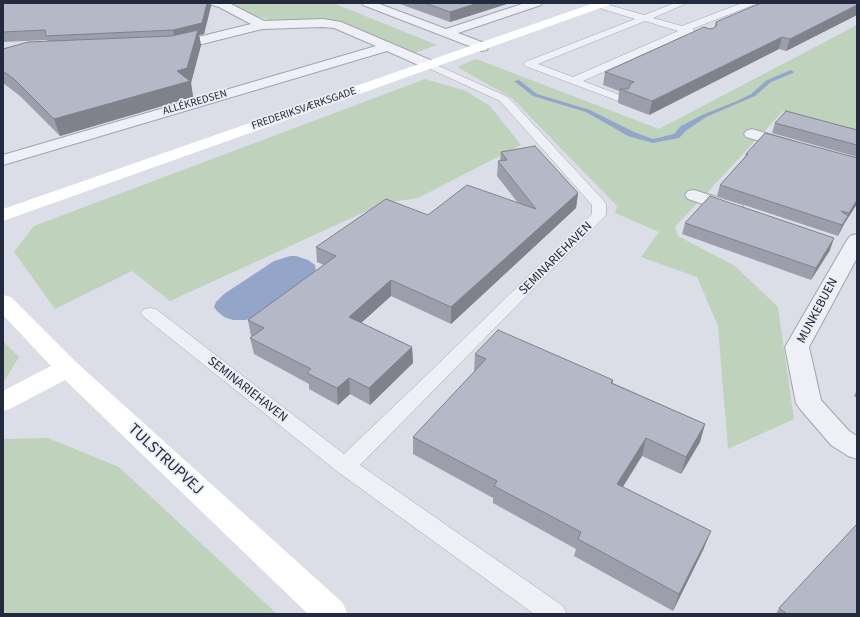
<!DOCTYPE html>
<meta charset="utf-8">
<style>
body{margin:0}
#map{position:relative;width:860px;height:617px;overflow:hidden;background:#dbdee7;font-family:"Source Sans 3",sans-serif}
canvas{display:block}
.frame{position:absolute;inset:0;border:4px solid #242a3e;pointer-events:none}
</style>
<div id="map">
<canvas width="860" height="617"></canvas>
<div class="frame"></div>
</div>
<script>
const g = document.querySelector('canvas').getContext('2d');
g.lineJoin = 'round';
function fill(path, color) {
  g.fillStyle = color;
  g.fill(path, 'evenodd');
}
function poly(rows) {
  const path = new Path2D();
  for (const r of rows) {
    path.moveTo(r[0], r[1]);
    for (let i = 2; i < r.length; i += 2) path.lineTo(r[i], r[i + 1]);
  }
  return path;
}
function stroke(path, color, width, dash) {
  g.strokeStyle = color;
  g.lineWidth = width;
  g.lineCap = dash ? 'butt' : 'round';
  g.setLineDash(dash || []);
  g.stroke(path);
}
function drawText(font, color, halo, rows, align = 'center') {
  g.font = font + ' "Source Sans 3",sans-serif';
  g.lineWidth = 3.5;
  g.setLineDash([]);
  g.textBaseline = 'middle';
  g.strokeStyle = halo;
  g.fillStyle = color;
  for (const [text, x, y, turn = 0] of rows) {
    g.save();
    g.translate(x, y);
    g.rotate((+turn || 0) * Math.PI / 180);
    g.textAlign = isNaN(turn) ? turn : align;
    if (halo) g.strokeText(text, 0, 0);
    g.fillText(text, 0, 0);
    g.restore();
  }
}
fill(poly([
 [235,3,333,3,437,45,412,54,337,21,268,20,228,5],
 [857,25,857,131,783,111,675,227,678,236,735,266,778,307,794,419,728,449,718,326,697,277,641,257,659,232,615,213,617,206,512,98,457,67,476,59,659,129],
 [425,79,466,91,490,106,521,145,418,198,384,203,170,301,132,271,55,309,14,252,34,226],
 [3,341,19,357,3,383],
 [48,438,119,467,277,614,3,614,3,439]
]), '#bed2bc');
fill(poly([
 [290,256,296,256,308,260,315,265,316,272,264,314,246,320,233,320,224,317,217,311,214,307,216,302,224,294,274,261]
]), '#93a6ca');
fill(poly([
 [791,70,794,72,793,73,771,82,755,96,706,117,687,130,679,138,653,143,628,136,586,112,533,96,514,81,519,80,537,94,590,110,634,132,653,139,674,134,681,126,702,115,737,101,751,94,767,80,791,70]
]), '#93a6ca');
const lane = poly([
 [596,3,602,3,644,15,675,3,687,3,653,18,682,26,742,3,754,3,753,5,692,29,696,32,694,34,688,34,583,81,625,97,627,99,625,101,621,102,525,66,524,64,525,62,635,19,596,7,595,5,596,3],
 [645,21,678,31,573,77,538,64,645,21],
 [430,62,508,97,604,201,606,204,606,215,360,465,563,606,567,614,534,614,338,472,144,317,141,313,144,309,150,308,156,309,344,454,434,368,592,214,592,205,500,101,426,67,425,65,426,63,430,62]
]);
const street = poly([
 [210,3,229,3,264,21,323,19,341,22,435,62,437,65,435,68,425,68,387,51,3,165,3,155,376,46,334,28,323,27,262,29,190,47,171,50,166,49,165,46,166,43,190,39,251,24,219,7,212,5,210,3],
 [361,3,377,3,446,29,525,3,543,3,541,5,458,33,487,44,488,47,487,50,482,51,363,5,361,3],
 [752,129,796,142,798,145,796,148,790,150,746,137,744,134,746,131,752,129],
 [694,190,742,205,744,209,742,213,735,215,688,199,685,195,688,191,694,190],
 [857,234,857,258,809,347,821,400,849,431,857,436,857,459,848,456,831,445,800,409,796,403,785,347,847,240,850,236,857,234]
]);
stroke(lane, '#a0a4b1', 1);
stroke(street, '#a0a4b1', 2);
fill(lane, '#eef0f5');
fill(street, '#eef0f5');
fill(poly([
 [594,3,611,3,609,5,3,221,3,209,594,3],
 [3,295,11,297,76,362,343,603,347,614,308,614,65,380,12,408,3,411,3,391,51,366,3,315,3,295]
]), '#fff');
fill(poly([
 [3,3,210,3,211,6,204,34,199,35,201,45,191,83,193,97,60,136,20,96,3,83,3,49,48,42,47,40,3,42],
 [397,3,510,3,450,22],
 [857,3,857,15,786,51,779,49,649,115,618,103,619,91,603,85,605,72,710,29,714,28,716,22],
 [775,123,857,130,857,157,772,133],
 [501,152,578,193,576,208,451,324,391,296,361,323,412,347,413,363,370,405,350,394,338,405,309,389,309,384,254,354,250,338,252,337,251,336,248,320,324,265,317,262,316,247,428,215,518,203,497,176,498,161,500,161],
 [746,154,857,204,844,224,838,236,717,196,720,185,744,158],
 [685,223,830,250,811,280,682,234],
 [475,354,613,380,613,383,705,424,700,442,681,474,642,456,623,487,704,548,673,611,574,556,576,549,493,503,493,498,413,454,413,437,474,372],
 [857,390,857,398,854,396],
 [779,608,857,614,776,614]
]), '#9c9fab');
fill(poly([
 [207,3,210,3,211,6,204,34,199,35,201,45,191,83,193,97,60,136,54,119,177,71,175,41,173,30],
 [478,3,510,3,450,22,450,12],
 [857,5,857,15,786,51,790,39],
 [782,37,779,49,649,115,652,101],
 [578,193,576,208,451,324,451,307],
 [857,200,857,204,844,224,838,236,842,225,849,213],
 [834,238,830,250,811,280,816,268],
 [391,280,391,296,350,333,349,317],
 [412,347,413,363,370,405,369,388],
 [349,378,350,394,338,405,337,388],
 [705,424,700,442,681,474,686,457],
 [646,438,642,456,613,502,617,484],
 [711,531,704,548,673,611,679,594]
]), '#7f828b');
const building = poly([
 [3,3,207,3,202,23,173,30,46,36,45,30,3,32,3,3],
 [425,3,478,3,450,12,425,3],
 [761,3,857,3,857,5,790,39,782,37,652,101,620,89,628,89,630,86,630,84,634,82,605,72,704,27,710,29,714,28,717,25,716,22,761,3],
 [198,30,187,68,177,71,190,81,54,119,14,79,3,71,3,49,28,42,172,36,198,30],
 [786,111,857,130,857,145,775,123,786,111],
 [765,133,857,158,857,200,849,213,841,211,848,216,842,225,720,185,748,154,746,154,765,133],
 [535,146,578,193,451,307,391,280,349,317,412,347,369,388,349,378,337,388,307,373,311,369,250,338,264,328,248,320,336,256,316,247,386,199,428,215,467,185,536,209,498,161,507,160,501,152,535,146],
 [710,196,834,238,816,268,685,223,710,196],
 [498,330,613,380,611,383,705,424,686,457,646,438,617,484,711,531,679,594,578,539,581,532,494,486,497,481,413,437,486,359,475,354,498,330],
 [857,524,857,614,787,614,779,608,857,524]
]);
fill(building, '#b5b9c7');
stroke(building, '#7f828b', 1);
drawText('11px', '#242a3e', '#ebedf5', [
 ["ALLÉKREDSEN",195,103,-16],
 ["FREDERIKSVÆRKSGADE",304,109,-19]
]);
drawText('13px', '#242a3e', '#ebedf5', [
 ["SEMINARIEHAVEN",556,259,-45],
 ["MUNKEBUEN",818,311,-62],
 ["SEMINARIEHAVEN",247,390,38]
]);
drawText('16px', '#242a3e', '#ebedf5', [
 ["TULSTRUPVEJ",165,460,43]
]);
</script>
